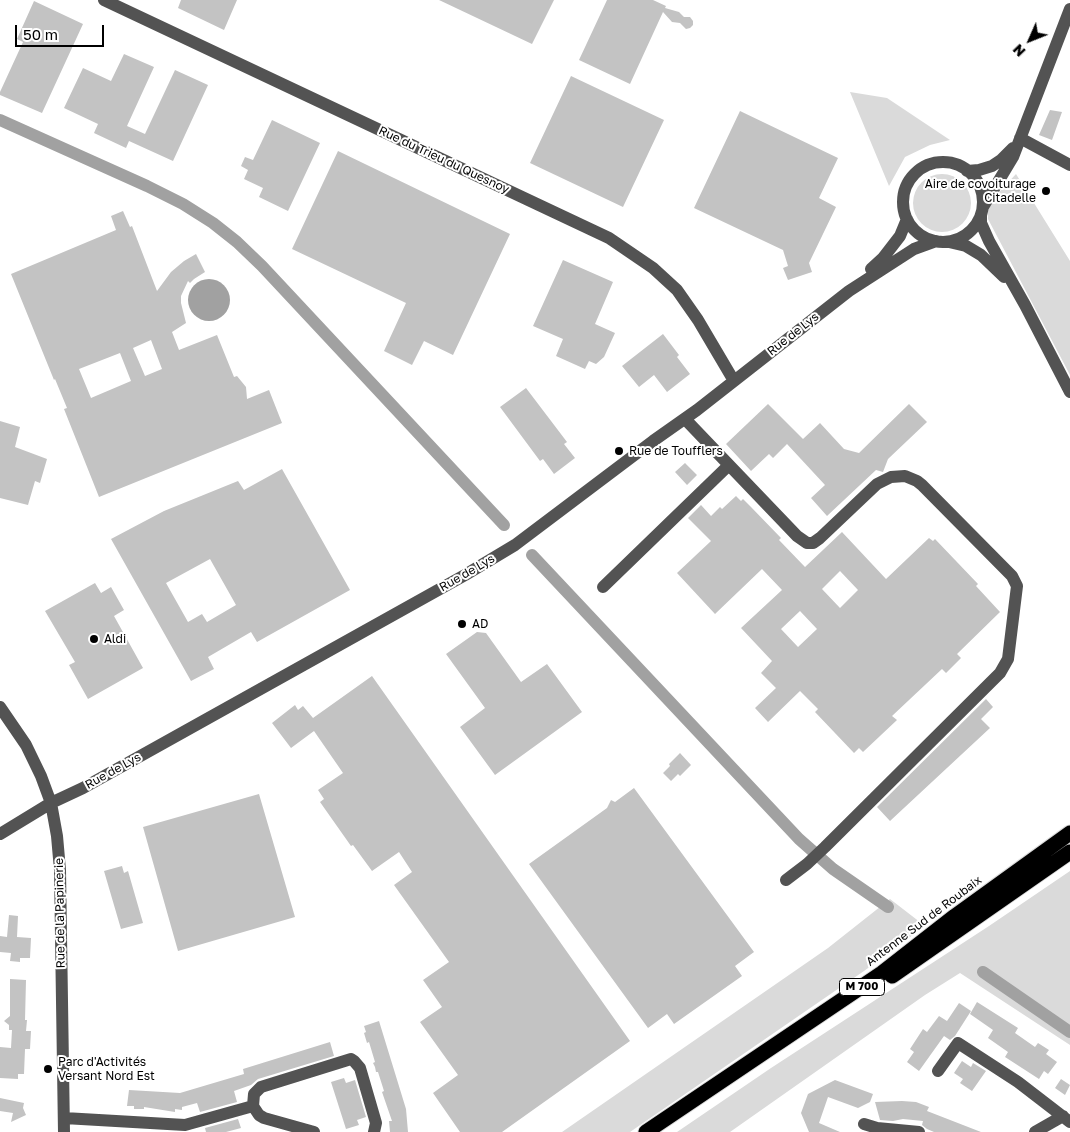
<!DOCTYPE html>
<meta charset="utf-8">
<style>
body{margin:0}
#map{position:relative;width:1070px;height:1132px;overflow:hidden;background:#fff;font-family:"Golos Text",sans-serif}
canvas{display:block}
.north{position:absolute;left:1005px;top:15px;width:50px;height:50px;-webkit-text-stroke:4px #fff;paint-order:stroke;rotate:226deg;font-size:14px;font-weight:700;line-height:20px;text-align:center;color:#000}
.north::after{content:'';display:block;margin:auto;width:18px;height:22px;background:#000;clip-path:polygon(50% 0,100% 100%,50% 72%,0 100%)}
.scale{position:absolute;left:15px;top:25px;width:89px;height:22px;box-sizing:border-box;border:2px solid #000;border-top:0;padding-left:6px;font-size:15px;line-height:18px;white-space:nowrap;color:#000;-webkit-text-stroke:4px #fff;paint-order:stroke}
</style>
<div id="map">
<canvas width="1070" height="1132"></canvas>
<div class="north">N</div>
<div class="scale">50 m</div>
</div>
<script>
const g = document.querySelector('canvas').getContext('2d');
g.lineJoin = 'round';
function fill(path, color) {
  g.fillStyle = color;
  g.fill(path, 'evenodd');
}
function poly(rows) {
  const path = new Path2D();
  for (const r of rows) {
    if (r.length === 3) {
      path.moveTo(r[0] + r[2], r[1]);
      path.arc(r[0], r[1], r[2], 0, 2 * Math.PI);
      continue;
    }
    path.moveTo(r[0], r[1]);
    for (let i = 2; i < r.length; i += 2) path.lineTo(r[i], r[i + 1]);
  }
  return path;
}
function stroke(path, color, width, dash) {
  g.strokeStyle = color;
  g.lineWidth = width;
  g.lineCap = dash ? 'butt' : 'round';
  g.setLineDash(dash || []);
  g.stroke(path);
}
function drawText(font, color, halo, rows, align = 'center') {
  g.font = font + ' "Golos Text",sans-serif';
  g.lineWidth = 4;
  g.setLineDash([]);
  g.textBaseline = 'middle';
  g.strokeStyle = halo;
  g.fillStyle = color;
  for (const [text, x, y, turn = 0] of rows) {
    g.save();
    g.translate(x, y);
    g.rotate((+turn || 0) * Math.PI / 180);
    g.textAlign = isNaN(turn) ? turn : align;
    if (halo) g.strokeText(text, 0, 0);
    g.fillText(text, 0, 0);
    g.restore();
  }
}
fill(poly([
 [850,92,887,98,950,140,930,145,905,157,889,186],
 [942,203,29],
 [1016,174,1070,261,1070,375,988,219,988,204],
 [1070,871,1070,1045,960,973,925,995,730,1132,677,1132,771,1068,989,926],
 [890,899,925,926,864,971,630,1132,562,1132,828,948]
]), '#dadada');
fill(poly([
 [209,300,21]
]), '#a1a1a1');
stroke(poly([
 [0,120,147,186,183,204,213,223,237,242,262,266,504,525],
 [532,555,799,839,833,869,888,907],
 [983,972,1070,1032]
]), '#a1a1a1', 12);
fill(poly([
 [181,0,237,0,224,30,178,8],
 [439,0,554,0,532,44],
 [607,0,653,0,666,6,665,8,679,12,684,17,690,17,693,21,693,25,690,28,686,29,680,23,672,22,663,12,630,84,579,60],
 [34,1,83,24,42,113,0,95,0,92,23,42,17,39],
 [124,54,154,67,127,126,145,134,175,70,208,85,173,161,129,141,126,148,94,133,98,124,64,108,83,68,111,81],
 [571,76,664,120,623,207,530,163],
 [1050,110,1062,112,1052,140,1039,135],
 [740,111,838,158,819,198,836,207,809,263,812,272,788,280,783,268,788,266,783,250,694,208],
 [272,120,320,143,288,211,259,197,263,188,244,179,248,170,241,166,245,157,253,160],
 [338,151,510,234,453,355,424,341,412,365,384,351,406,303,292,249],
 [123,211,130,227,132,226,157,291,171,272,184,261,196,254,205,272,194,279,190,283,188,281,181,296,181,303,186,323,172,332,179,350,217,335,234,377,237,376,246,387,247,399,269,390,282,423,99,497,64,409,67,408,55,379,54,380,11,274,116,230,111,216],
 [151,340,162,369,145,376,133,348],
 [120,353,131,381,91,398,79,369],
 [563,260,613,282,595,324,615,333,604,357,596,364,589,361,585,369,556,356,563,339,533,326],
 [663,334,679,355,677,357,690,374,667,392,654,375,639,387,622,366],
 [526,388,567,442,564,444,575,458,554,474,543,459,540,461,500,407],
 [768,404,803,439,820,423,844,449,859,453,909,404,927,422,888,459,883,472,876,470,827,516,811,498,825,485,787,444,773,458,769,454,751,471,726,444],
 [0,421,20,427,15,447,47,459,40,483,35,481,28,505,0,498],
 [685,463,697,475,687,485,675,472],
 [282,469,350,590,257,642,251,632,208,657,214,669,191,681,111,539,164,511,238,481,244,490],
 [210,559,236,605,207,622,202,614,188,622,166,583],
 [736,496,741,501,743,499,751,507,781,538,779,540,805,567,842,532,886,579,929,538,933,541,935,539,978,584,976,586,1000,612,957,654,961,658,946,673,942,669,892,716,897,720,863,752,859,748,854,753,815,712,818,709,800,691,768,722,755,708,776,688,761,673,772,661,741,628,782,590,762,569,715,614,677,573,711,541,688,518,701,505,711,516,720,507,722,509],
 [840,571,858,590,840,608,822,589],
 [800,611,817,629,798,647,781,629],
 [95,583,101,593,111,587,124,610,114,616,143,668,88,699,69,665,75,662,45,611],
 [477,632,486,633,521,682,547,664,582,712,495,775,460,727,485,708,446,654],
 [372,676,630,1041,502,1132,460,1132,433,1093,458,1075,420,1022,442,1007,423,980,449,962,394,885,412,872,399,852,372,871,353,845,351,846,320,802,324,799,318,790,343,773,314,731,291,748,272,723,295,705,298,710,303,706,313,718],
 [986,699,993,707,981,719,990,728,890,821,877,807],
 [680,753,691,765,680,776,678,774,671,781,663,773,670,766,669,764],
 [634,788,754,952,735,966,742,976,674,1024,667,1014,648,1028,529,864,607,808,611,800,615,802],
 [259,794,295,917,178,951,143,827],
 [122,866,124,873,128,871,143,923,121,929,104,871],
 [9,915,18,916,17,937,31,938,30,958,20,958,20,962,10,961,11,953,0,952,0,936,7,937],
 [10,979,26,980,25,1020,27,1020,26,1031,31,1031,30,1049,25,1049,24,1074,18,1074,18,1079,0,1078,0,1047,11,1048,12,1030,9,1030,9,1025,4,1021,10,1016],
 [977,1002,1018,1028,1015,1033,1035,1047,1038,1043,1049,1050,1046,1054,1057,1062,1048,1074,1044,1071,1039,1079,1005,1057,1008,1052,988,1038,993,1030,970,1014],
 [959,1003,971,1011,955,1036,950,1040,944,1036,919,1071,907,1062,914,1052,910,1049,923,1029,927,1032,939,1016,947,1021],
 [379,1021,406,1109,408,1132,390,1132,389,1121,392,1121,382,1092,384,1091,378,1072,376,1072,375,1067,373,1063,375,1062,369,1042,367,1043,364,1033,366,1032,364,1026],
 [330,1042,334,1056,258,1079,251,1085,234,1091,237,1102,200,1112,197,1103,182,1107,182,1110,175,1109,175,1112,144,1107,144,1109,134,1109,134,1106,127,1106,129,1090,180,1093,244,1074,243,1069],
 [962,1061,971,1067,973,1063,986,1071,972,1091,960,1083,963,1079,954,1073],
 [344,1078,346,1083,355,1080,366,1117,357,1120,359,1125,346,1129,331,1082],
 [1061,1079,1070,1085,1065,1095,1055,1088],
 [835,1080,873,1094,870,1102,858,1108,828,1097,819,1123,840,1132,809,1132,801,1113,808,1094],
 [0,1098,24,1103,23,1108,26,1115,11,1122,13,1113,0,1111],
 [902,1101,916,1102,929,1107,927,1111,981,1132,934,1132,927,1129,922,1125,923,1121,903,1119,893,1121,880,1120,875,1102],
 [238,1119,241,1128,226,1132,206,1132,205,1128]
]), '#c3c3c3');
const highway = poly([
 [892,976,1070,852],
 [646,1132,882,973,955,916,1070,833]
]);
stroke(highway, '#dbdbdb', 17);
stroke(poly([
 [104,0,609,238,653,268,677,290,698,320,734,381],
 [1020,138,1070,165],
 [943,202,40],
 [967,171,979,170,992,166,1001,160,1013,148],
 [983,207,1013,157,1070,9],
 [981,215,981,223,989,241,1025,305,1070,392],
 [949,242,966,246,981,255,1004,277],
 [871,269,883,258,900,236,907,219],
 [685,419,797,536,807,543,813,543,820,538,877,484,891,477,905,476,917,481,922,485,1012,576,1017,586,1008,659,1000,673,825,847,807,864,786,880],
 [603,587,728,466],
 [0,707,26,745,41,776,51,803,57,836,60,870,64,1132],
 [0,834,51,803,83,788,465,575,515,545,653,441,697,410,849,291,914,249,936,241],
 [938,1071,958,1043,1018,1082,1070,1122],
 [64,1118,185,1125,253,1106],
 [864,1124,877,1128,919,1132],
 [314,1132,264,1118,259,1115,253,1106,254,1094,261,1087,351,1059,354,1061,360,1068,376,1123,374,1132],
 [1035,1132,1063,1116]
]), '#535353', 12);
stroke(highway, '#000', 15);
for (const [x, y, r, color] of [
 [1046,191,5,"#000"],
 [619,451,5,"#000"],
 [462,624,5,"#000"],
 [94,639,5,"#000"],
 [48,1069,5,"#000"]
]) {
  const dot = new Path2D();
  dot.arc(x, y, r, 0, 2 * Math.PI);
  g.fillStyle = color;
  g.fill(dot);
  stroke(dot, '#fff', 2);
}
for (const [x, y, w] of [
 [862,987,45]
]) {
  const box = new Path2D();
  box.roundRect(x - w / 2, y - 8.5, w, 17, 4);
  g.fillStyle = '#fff';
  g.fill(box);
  stroke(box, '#000', 1);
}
drawText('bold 11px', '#000', null, [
 ["M 700",862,987]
]);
drawText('12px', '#000', '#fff', [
 ["Rue du Trieu du Quesnoy",444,160,25],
 ["Rue de Lys",793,334,-38],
 ["Rue de Lys",467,573,-30],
 ["Rue de Lys",113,771,-29],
 ["Rue de la Papinerie",60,913,-91],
 ["Antenne Sud de Roubaix",924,921,-37]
]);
drawText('12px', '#000', '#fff', [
 ["Aire de covoiturage",1036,184,"right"],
 ["Citadelle",1036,198,"right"],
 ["Rue de Toufflers",629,451],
 ["AD",472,624],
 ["Aldi",104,639],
 ["Parc d'Activités",58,1062],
 ["Versant Nord Est",58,1076]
], 'left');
</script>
